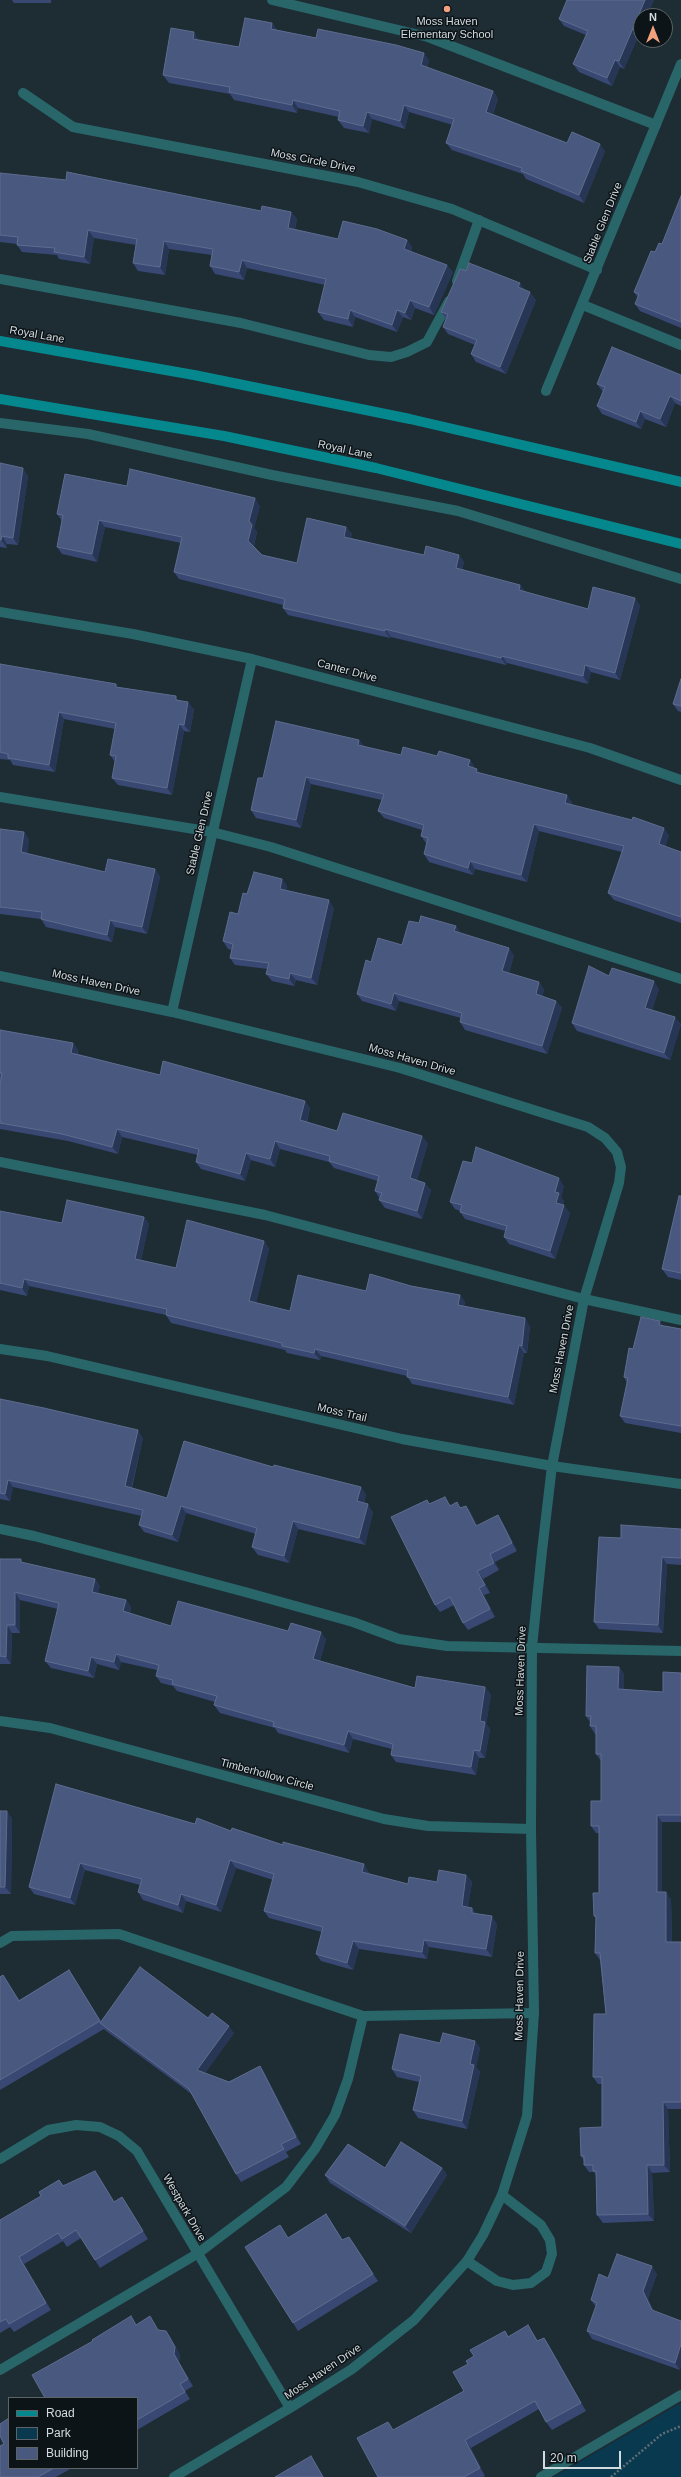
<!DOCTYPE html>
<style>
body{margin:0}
#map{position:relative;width:681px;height:2477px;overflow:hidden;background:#1e2c34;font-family:Helvetica,sans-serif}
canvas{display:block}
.legend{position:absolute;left:8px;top:2397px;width:130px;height:72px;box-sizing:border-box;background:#0d1417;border:1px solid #5c6467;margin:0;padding:5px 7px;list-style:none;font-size:12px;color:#d2dbe0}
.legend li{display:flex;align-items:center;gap:8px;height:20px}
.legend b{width:20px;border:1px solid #5c6467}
.north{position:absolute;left:633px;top:8px;width:40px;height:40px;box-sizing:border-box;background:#0d1417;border:1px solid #5c6467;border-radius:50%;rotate:0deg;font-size:11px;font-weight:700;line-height:16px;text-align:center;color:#d2dbe0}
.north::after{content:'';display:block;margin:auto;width:14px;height:18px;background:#f2a17e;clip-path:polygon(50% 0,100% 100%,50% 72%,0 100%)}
.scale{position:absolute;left:543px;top:2451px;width:78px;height:18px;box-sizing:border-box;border:2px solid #d2dbe0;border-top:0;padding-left:5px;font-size:12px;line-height:14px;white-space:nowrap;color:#d2dbe0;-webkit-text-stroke:3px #0d1417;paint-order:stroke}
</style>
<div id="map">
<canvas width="681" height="2477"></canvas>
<ul class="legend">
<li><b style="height:5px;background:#04888d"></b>Road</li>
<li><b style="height:11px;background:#08394f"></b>Park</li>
<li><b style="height:11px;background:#49587f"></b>Building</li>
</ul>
<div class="north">N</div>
<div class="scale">20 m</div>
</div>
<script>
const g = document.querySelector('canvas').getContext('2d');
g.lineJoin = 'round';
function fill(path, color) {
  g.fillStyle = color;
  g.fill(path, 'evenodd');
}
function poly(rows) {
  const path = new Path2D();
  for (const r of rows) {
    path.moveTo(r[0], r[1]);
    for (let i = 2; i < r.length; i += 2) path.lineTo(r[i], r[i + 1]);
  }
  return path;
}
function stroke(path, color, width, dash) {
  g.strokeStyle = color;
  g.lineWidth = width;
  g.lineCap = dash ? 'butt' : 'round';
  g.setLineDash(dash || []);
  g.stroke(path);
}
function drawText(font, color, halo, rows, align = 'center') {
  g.font = font + ' Helvetica,sans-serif';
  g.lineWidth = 3;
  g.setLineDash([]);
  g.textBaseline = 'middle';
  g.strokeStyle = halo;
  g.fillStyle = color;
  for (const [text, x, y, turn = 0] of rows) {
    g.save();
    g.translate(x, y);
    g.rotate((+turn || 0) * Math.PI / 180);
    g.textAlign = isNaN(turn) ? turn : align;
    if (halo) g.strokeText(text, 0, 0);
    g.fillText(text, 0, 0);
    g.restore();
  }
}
fill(poly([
 [681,2403,681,2477,554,2477]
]), '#08394f');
stroke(poly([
 [611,2477,662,2434,681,2426]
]), '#616d74', 2.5, [2, 2]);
stroke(poly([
 [272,0,428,37,656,125],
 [0,279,241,323,369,355,391,357,407,352,427,342,449,301],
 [457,281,479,220],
 [583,305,681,345],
 [0,423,88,434,272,475,458,511,681,579],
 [0,797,212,832,271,847,681,979],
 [0,1162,265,1215,584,1299,681,1320],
 [0,1529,34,1536,245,1592,353,1622,399,1639,447,1646,681,1651],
 [0,1943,12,1936,119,1934,363,2016,534,2013],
 [467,2261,497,2281,513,2285,531,2283,546,2272,552,2254,550,2240,541,2225,502,2195],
 [0,2370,197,2254,286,2187,315,2149,335,2115,348,2079,363,2016],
 [541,2477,681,2395]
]), '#28666a', 10);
stroke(poly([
 [23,93,73,127,358,182,452,209,597,270],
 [546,391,681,64],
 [0,612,133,634,252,659,590,748,681,780],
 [0,976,172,1012,400,1068,588,1127,605,1138,617,1152,621,1167,619,1183,584,1299,552,1466,542,1551,532,1647,531,1829,534,2013,527,2116,502,2195,483,2235,467,2261,414,2320,352,2369,290,2408,174,2477],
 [172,1012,252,659],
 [0,1349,47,1356,402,1439,552,1466,681,1484],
 [0,1721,50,1728,384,1819,428,1826,531,1829],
 [0,2159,48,2130,76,2125,100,2127,119,2136,137,2151,290,2408]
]), '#28666a', 10);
stroke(poly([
 [0,341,194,375,410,419,681,482],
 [0,399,224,436,376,468,681,544]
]), '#04888d', 10);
fill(poly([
 [12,0,51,0,51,3,14,3],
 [567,0,654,0,647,16,641,16,641,30,624,69,620,67,612,86,579,72,573,64,586,35,564,26,559,19],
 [272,23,277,30,429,60,427,68,493,91,498,99,493,114,567,143,605,151,584,203,526,179,523,174,452,150,446,143,453,125,409,112,405,129,372,119,369,133,344,128,338,120,339,117,298,108,297,113,234,100,230,94,169,83,163,75,199,40,239,47],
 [0,173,261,211,291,212,297,219,295,229,338,239,407,240,412,247,411,252,453,272,434,315,415,308,411,320,403,317,397,332,355,317,353,327,324,320,318,312,325,285,247,268,244,280,215,274,210,266,212,255,169,249,165,275,138,271,133,263,136,245,94,238,90,264,59,259,57,255,22,252,17,245,17,244,0,242],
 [681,196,681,328,640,311,635,304,638,298,634,292,655,252,662,244],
 [525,290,536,300,506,374,476,362,471,354,475,345,448,334,443,327,446,319,441,312],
 [681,375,681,406,675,403,666,427,645,419,641,429,602,414,597,406,603,392,597,384],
 [0,463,28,476,18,545,7,544,7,548,0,547],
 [127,486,260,506,254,528,257,532,254,546,262,555,297,563,346,527,352,534,351,538,424,555,459,555,464,562,462,570,520,585,525,592,588,609,635,598,640,606,620,680,591,672,588,684,507,663,506,665,391,637,390,638,288,615,283,608,283,605,179,579,174,572,181,543,105,527,97,562,62,554,57,547,62,521,57,514],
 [0,664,179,700,194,709,190,732,184,731,172,795,118,785,112,778,115,762,110,755,115,729,64,719,55,772,13,765,10,760,0,759],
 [681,679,681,712,678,711,673,704],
 [364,747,401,755,437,756,470,760,475,768,480,773,572,802,571,805,669,835,665,847,681,852,681,923,614,900,608,893,622,852,539,831,527,882,475,869,473,875,429,862,424,854,427,843,426,843,421,836,422,830,384,818,378,811,382,800,311,784,301,828,256,818,251,810,263,778],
 [0,829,24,832,29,840,27,854,105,872,155,869,160,877,147,934,115,927,112,942,46,927,41,919,0,914],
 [282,879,287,886,286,890,334,908,317,985,296,980,294,986,272,981,266,974,268,969,235,965,230,958,232,950,228,949,223,941,238,914,247,894],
 [419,923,456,926,460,933,514,955,509,973,539,982,544,990,542,996,556,1001,562,1008,547,1054,465,1030,460,1022,461,1018,399,1001,396,1011,362,1001,357,994,371,962,402,945],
 [609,976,659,989,652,1010,681,1024,670,1060,577,1031,572,1023],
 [0,1030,73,1043,78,1050,78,1054,160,1075,305,1101,310,1108,307,1122,337,1131,428,1143,417,1180,431,1190,422,1219,385,1208,379,1200,380,1199,375,1191,378,1181,334,1168,329,1162,280,1149,275,1167,251,1160,245,1181,201,1169,196,1162,198,1155,122,1137,118,1154,68,1141,0,1129,0,1085,1,1080,0,1080],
 [472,1163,564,1186,561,1197,564,1201,562,1205,570,1213,555,1259,509,1244,504,1237,505,1231,465,1219,460,1212,460,1211,455,1209,450,1202],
 [681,1196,681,1280,668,1277,662,1269],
 [0,1211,62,1223,144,1217,149,1224,141,1260,176,1268,264,1241,269,1249,256,1303,290,1311,366,1291,411,1286,460,1295,465,1302,464,1306,530,1326,527,1353,524,1353,514,1405,412,1384,407,1376,321,1356,320,1360,287,1353,285,1350,171,1323,166,1315,29,1286,27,1296,0,1290],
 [664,1326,681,1329,681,1433,625,1423,620,1416,627,1383,624,1377,633,1349],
 [0,1399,143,1438,132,1488,167,1498,366,1494,364,1503,373,1512,365,1545,298,1529,289,1563,258,1555,252,1547,256,1534,186,1513,178,1542,144,1532,139,1525,142,1516,13,1487,10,1501,0,1499],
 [427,1500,430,1504,451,1505,461,1508,466,1506,471,1513,477,1525,503,1523,517,1551,495,1562,499,1570,483,1579,490,1593,484,1595,495,1617,468,1630,463,1623,454,1605,440,1612,435,1605],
 [681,1529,681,1565,667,1564,663,1633,599,1629,594,1622,621,1538],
 [0,1559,24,1563,95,1579,100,1586,98,1593,126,1600,131,1607,130,1613,171,1626,288,1631,326,1639,320,1661,415,1688,485,1687,491,1695,486,1724,490,1729,485,1758,479,1758,476,1775,396,1762,391,1755,392,1749,353,1739,349,1753,278,1733,275,1728,220,1713,214,1705,215,1702,177,1691,173,1686,161,1683,156,1676,157,1670,121,1662,119,1670,97,1664,94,1678,51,1668,45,1661,58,1609,20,1600,20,1633,12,1633,11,1664,0,1664],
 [619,1667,624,1674,624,1690,663,1692,681,1673,681,1822,662,1822,662,1892,671,1899,672,1942,681,1942,681,2109,668,2109,670,2172,652,2173,654,2221,603,2223,597,2215,596,2175,594,2172,589,2172,584,2165,584,2161,581,2156,602,2127,602,2084,598,2084,593,2077,606,2014,600,1960,595,1953,596,1919,594,1916,599,1893,599,1833,596,1833,591,1826,601,1801,601,1761,596,1754,596,1734,595,1734,590,1726,590,1722,586,1716],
 [56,1784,195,1824,231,1831,283,1845,369,1872,369,1874,408,1884,437,1882,466,1875,472,1882,468,1907,472,1908,476,1914,497,1924,492,1957,429,1947,427,1959,359,1949,353,1970,321,1961,316,1954,322,1932,269,1918,264,1911,273,1880,236,1868,221,1912,186,1901,183,1913,143,1900,138,1892,140,1885,85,1870,75,1905,34,1894,29,1887],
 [0,1811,12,1818,11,1894,0,1894],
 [69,1970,101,2021,208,2018,234,2033,205,2073,229,2082,260,2066,265,2074,301,2144,286,2152,289,2157,241,2182,236,2174,193,2095,105,2030,104,2029,0,2090,0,1977,3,1975,19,2000],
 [475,2041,480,2048,476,2067,480,2072,467,2129,418,2118,413,2110,419,2082,397,2077,392,2069,440,2043],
 [385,2168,442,2168,447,2175,411,2233,330,2183,325,2175],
 [100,2178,114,2202,122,2197,127,2204,148,2239,100,2268,81,2238,67,2247,63,2241,24,2264,51,2310,14,2332,10,2327,0,2333,0,2220,41,2196,59,2180,63,2185],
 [326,2214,343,2240,354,2244,378,2281,298,2331,293,2323,288,2238],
 [657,2274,648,2299,680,2370,592,2339,587,2331,596,2307,591,2300,608,2278],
 [137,2325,159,2330,166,2331,171,2338,180,2355,179,2362,193,2386,185,2391,190,2399,137,2430],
 [505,2331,508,2336,533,2333,538,2341,544,2338,549,2345,586,2411,552,2430,546,2422,539,2409,471,2448,485,2476,483,2477,378,2477,394,2430,464,2391,468,2364,474,2356],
 [9,2418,9,2468,72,2468,56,2477,0,2477,0,2446,4,2444,0,2436,0,2424]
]), '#394873');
fill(poly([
 [645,0,654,0,647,16,641,16,641,30,624,69,619,61],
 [272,23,277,31,271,29],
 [194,32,199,40,198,47,193,39],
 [424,53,429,60,426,73,421,65],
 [615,60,620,67,612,86,607,78],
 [493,91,498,99,491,119,486,112],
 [293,100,298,108,297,113,292,105],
 [404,105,409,112,405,129,400,121],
 [367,112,372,119,369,133,363,126],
 [600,144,605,151,584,203,579,195],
 [291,212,297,219,293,235,288,228],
 [88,230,94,238,90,264,84,257],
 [407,240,412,247,409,257,404,249],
 [164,241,169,249,165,275,160,267],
 [242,260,247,268,244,280,239,272],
 [447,265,453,272,434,315,429,307],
 [520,283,525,290,518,287],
 [530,292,536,300,506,374,500,367],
 [410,300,415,308,411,320,405,313],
 [350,310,355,317,353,327,348,319],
 [397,310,403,317,397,332,392,325],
 [670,396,675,403,666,427,660,419],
 [640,411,645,419,641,429,636,422],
 [23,468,28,476,18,545,13,538],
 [255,498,260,506,254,528,257,532,253,548,248,541,249,521],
 [99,520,105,527,97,562,92,554],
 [346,527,352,534,349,544,344,537],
 [2,536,7,544,7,548,1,540],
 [459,555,464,562,461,575,456,568],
 [520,585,526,592,519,590],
 [635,598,640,606,620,680,615,673],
 [385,629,391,637,390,638,385,631],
 [502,656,507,663,506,665,501,658],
 [585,665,591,672,588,684,583,676],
 [188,702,194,709,190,732,184,725],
 [59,712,64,719,55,772,49,765],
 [179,724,184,731,172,795,167,788],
 [359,740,365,747,358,745],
 [470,760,475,768,473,773,468,766],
 [477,769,482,776,476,772],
 [306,777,311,784,301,828,296,820],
 [567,795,572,802,570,811,565,803],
 [534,824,539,831,527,882,521,875],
 [664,828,669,835,664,852,659,844],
 [24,832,29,840,27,860,21,852],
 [470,861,475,869,473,875,468,868],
 [155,869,160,877,147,934,142,927],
 [282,879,287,886,285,896,280,889],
 [329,900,334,908,317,985,311,978],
 [110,920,115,927,112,942,107,935],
 [456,926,461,933,454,931],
 [509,948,514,955,507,978,502,971],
 [290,973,296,980,294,986,289,979],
 [654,981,659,989,651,1015,645,1008],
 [539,982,544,990,541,1002,536,994],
 [394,993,399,1001,396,1011,391,1004],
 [556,1001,562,1008,547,1054,542,1046],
 [675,1017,681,1024,670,1060,664,1053],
 [73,1043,78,1050,76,1060,71,1053],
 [305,1101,310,1108,305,1127,300,1120],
 [117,1129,122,1137,118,1154,112,1147],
 [422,1136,428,1143,415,1186,410,1178],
 [275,1141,280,1149,275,1167,270,1159],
 [246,1153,251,1160,245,1181,240,1174],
 [559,1178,564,1186,561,1197,564,1201,561,1210,556,1203,555,1192],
 [425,1183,431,1190,422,1219,417,1211],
 [564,1205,570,1213,555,1259,550,1251],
 [144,1217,149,1224,140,1266,135,1259],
 [264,1241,269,1249,255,1309,249,1301],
 [24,1279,29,1286,27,1296,22,1288],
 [460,1295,465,1302,463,1312,458,1305],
 [525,1318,530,1326,527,1353,522,1346],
 [660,1321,665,1328,659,1325],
 [519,1345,524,1353,514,1405,508,1397],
 [315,1349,321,1356,320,1360,314,1353],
 [138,1430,143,1438,130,1493,125,1486],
 [8,1480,13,1487,10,1501,5,1494],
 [361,1487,366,1494,362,1509,357,1501],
 [368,1504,373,1512,365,1545,359,1538],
 [181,1506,186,1513,178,1542,172,1535],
 [466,1506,471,1513,481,1533,476,1526],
 [498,1515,503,1523,517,1551,512,1543],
 [293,1521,298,1529,289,1563,284,1556],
 [490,1554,495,1562,499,1570,494,1563],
 [662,1557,667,1564,663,1633,658,1625],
 [477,1571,483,1579,490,1593,485,1585],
 [95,1579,100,1586,97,1599,92,1592],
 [479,1588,484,1595,495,1617,490,1609],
 [15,1592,20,1600,20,1633,15,1625],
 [126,1600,131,1607,129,1618,123,1611],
 [7,1625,12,1633,11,1664,6,1657],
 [321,1632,326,1639,318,1667,313,1659],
 [116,1654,121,1662,119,1670,114,1662],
 [91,1657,97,1664,94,1678,88,1671],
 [619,1667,624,1674,624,1697,618,1689],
 [485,1687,491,1695,486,1724,490,1729,485,1758,480,1751,480,1721],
 [348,1731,353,1739,349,1753,344,1745],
 [474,1750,479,1758,476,1775,471,1767],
 [7,1811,12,1818,11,1894,5,1887],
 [657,1815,662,1822,662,1900,657,1892],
 [230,1860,236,1868,221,1912,216,1905],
 [80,1863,85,1870,75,1905,70,1898],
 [364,1864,369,1872,367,1880,362,1872],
 [466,1875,472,1882,467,1914,462,1906],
 [666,1892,671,1899,672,1949,666,1942],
 [181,1894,186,1901,183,1913,178,1905],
 [472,1908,477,1915,472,1913],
 [492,1916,497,1924,492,1957,486,1949],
 [424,1940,429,1947,427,1959,422,1952],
 [353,1941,359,1949,353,1970,347,1963],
 [69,1970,74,1977,104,2026,100,2021],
 [3,1975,8,1982,24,2008,19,2001],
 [229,2026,234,2033,202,2077,197,2070],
 [475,2041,480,2048,476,2067,480,2072,467,2129,462,2121,470,2064],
 [260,2066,265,2074,301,2144,296,2137],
 [663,2102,668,2109,670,2172,664,2165],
 [647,2165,652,2173,654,2221,648,2214],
 [442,2168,447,2175,411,2233,405,2226],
 [95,2171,100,2178,119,2210,114,2202],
 [122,2197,127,2204,148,2239,143,2231],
 [349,2237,354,2244,378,2281,373,2274],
 [19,2257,24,2264,51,2310,46,2303],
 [652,2266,657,2274,648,2299,658,2318,652,2310,643,2291],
 [166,2331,171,2338,180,2355,179,2362,193,2386,188,2379,174,2354],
 [544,2338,549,2345,586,2411,581,2403],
 [681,2344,681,2366,680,2370,675,2363],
 [465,2440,471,2448,485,2476,480,2468],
 [311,2456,316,2464,324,2477,323,2477]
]), '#273655');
const building = poly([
 [567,0,645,0,619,61,615,60,607,78,573,64,588,31,559,19,567,0],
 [245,18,272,23,271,29,316,38,318,29,396,45,424,53,421,65,493,91,486,112,567,143,572,132,600,144,579,195,521,171,522,168,446,143,454,119,404,105,400,121,367,112,363,126,338,120,340,111,293,100,292,105,229,92,230,87,163,75,171,28,194,32,193,39,239,47,245,18],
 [67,172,261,211,262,206,291,212,288,228,338,239,343,221,377,229,407,240,404,249,447,265,429,307,410,300,405,313,397,310,392,325,350,310,348,319,318,312,326,279,242,260,239,272,210,266,213,249,164,241,160,267,133,263,137,239,88,230,84,257,54,252,55,248,17,245,18,237,0,235,0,173,66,180,67,172],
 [681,196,681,322,635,304,639,294,634,292,651,251,655,252,659,243,662,244,681,196],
 [469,263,520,283,518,287,530,292,500,367,471,354,477,340,443,327,448,314,441,312,460,269,466,271,469,263],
 [612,347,681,375,681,401,670,396,660,419,640,411,636,422,597,406,605,387,597,384,612,347],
 [0,463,23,468,13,538,2,536,1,540,0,540,0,463],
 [130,469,255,498,249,521,252,525,248,541,262,555,297,563,307,518,346,527,344,537,424,555,426,546,459,555,456,568,520,585,519,590,588,609,593,587,635,598,615,673,585,665,583,676,502,656,501,658,385,629,385,631,283,608,285,599,174,572,182,537,99,520,92,554,57,547,63,515,57,514,65,474,127,486,130,469],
 [0,664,116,684,116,687,176,696,176,700,188,702,184,725,179,724,167,788,112,778,116,756,110,755,116,723,59,712,49,765,8,758,8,754,0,752,0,664],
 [681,679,681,706,673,704,681,679],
 [276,721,359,740,358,745,401,755,403,747,437,756,439,751,470,760,468,766,477,769,476,772,567,795,565,803,632,820,633,817,664,828,659,844,681,852,681,917,608,893,624,846,534,824,521,875,470,861,468,868,424,854,428,838,421,836,424,825,378,811,384,794,306,777,296,820,251,810,258,778,263,778,276,721],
 [0,829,24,832,21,852,105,872,108,859,155,869,142,927,110,920,107,935,41,919,42,912,0,907,0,829],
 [254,872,282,879,280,889,329,900,311,978,290,973,289,979,266,974,269,963,230,958,233,944,223,941,230,912,238,914,243,893,247,894,254,872],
 [421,916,456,926,454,931,509,948,502,971,539,982,536,994,556,1001,542,1046,460,1022,462,1013,394,993,391,1004,357,994,366,960,371,962,378,938,402,945,409,921,419,923,421,916],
 [589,966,609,976,612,968,654,981,645,1008,675,1017,664,1053,572,1023,589,966],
 [0,1030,73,1043,71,1053,160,1075,163,1061,305,1101,300,1120,337,1131,343,1113,422,1136,410,1178,425,1183,417,1211,379,1200,382,1193,375,1191,379,1176,329,1161,330,1156,275,1141,270,1159,246,1153,240,1174,196,1162,199,1149,117,1129,112,1147,62,1134,0,1123,0,1085,2,1073,0,1073,0,1030],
 [476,1147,559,1178,555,1192,559,1193,556,1203,564,1205,550,1251,504,1237,507,1226,460,1212,462,1205,450,1202,463,1161,472,1163,476,1147],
 [679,1196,681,1196,681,1273,662,1269,679,1196],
 [67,1200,144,1217,135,1259,176,1268,187,1220,264,1241,249,1301,290,1311,298,1275,366,1291,370,1274,411,1286,460,1295,458,1305,525,1318,522,1346,519,1345,508,1397,407,1377,408,1370,315,1349,314,1353,282,1346,282,1343,166,1315,167,1309,24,1279,22,1288,0,1283,0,1211,62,1223,67,1200],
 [641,1317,660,1321,659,1325,681,1329,681,1426,620,1416,628,1378,624,1377,629,1348,633,1349,641,1317],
 [0,1399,44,1408,138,1430,125,1486,167,1498,184,1441,273,1467,274,1465,361,1487,357,1501,368,1504,359,1538,293,1521,284,1556,252,1547,257,1528,181,1506,172,1535,139,1525,143,1510,8,1480,5,1494,0,1493,0,1399],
 [445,1497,450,1506,457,1502,460,1508,466,1506,476,1526,498,1515,512,1543,490,1554,494,1563,477,1571,485,1585,479,1588,490,1609,463,1623,450,1597,435,1605,391,1517,427,1500,429,1504,445,1497],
 [621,1525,681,1529,681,1558,662,1557,658,1625,594,1622,599,1537,621,1538,621,1525],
 [0,1559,21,1559,21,1562,95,1579,92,1592,126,1600,123,1611,171,1626,178,1601,288,1631,291,1623,321,1632,313,1659,415,1688,417,1676,485,1687,480,1721,485,1722,480,1751,474,1750,471,1767,391,1755,393,1744,348,1731,344,1745,273,1726,274,1722,214,1705,217,1696,172,1684,173,1680,156,1676,159,1665,116,1654,114,1662,91,1657,88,1671,45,1661,59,1603,15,1592,15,1625,7,1625,6,1657,0,1656,0,1559],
 [587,1666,619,1667,618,1689,663,1692,663,1672,681,1673,681,1815,657,1815,657,1892,666,1892,666,1942,681,1942,681,2102,663,2102,664,2165,647,2165,648,2214,597,2215,596,2171,593,2171,593,2165,584,2165,584,2156,581,2156,580,2128,602,2127,602,2077,593,2077,594,2014,606,2014,600,1953,595,1953,596,1916,594,1916,593,1893,599,1893,599,1826,591,1826,591,1801,601,1801,601,1754,596,1754,596,1726,590,1726,591,1716,586,1716,587,1666],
 [56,1784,195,1824,197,1818,231,1831,232,1828,283,1845,283,1842,364,1864,362,1872,408,1884,409,1877,437,1882,439,1870,466,1875,462,1906,472,1908,472,1913,492,1916,486,1949,424,1940,422,1952,353,1941,347,1963,316,1954,323,1927,264,1911,274,1874,230,1860,216,1905,181,1894,178,1905,138,1892,142,1879,80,1863,70,1898,29,1887,56,1784],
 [0,1811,7,1811,5,1887,0,1887,0,1811],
 [140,1967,208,2018,212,2013,229,2026,197,2070,229,2082,260,2066,296,2137,281,2144,284,2149,236,2174,189,2089,100,2023,140,1967],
 [69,1970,100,2021,0,2080,0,1977,3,1975,19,2001,69,1970],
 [443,2033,475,2041,470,2064,474,2065,462,2121,413,2110,421,2076,392,2069,400,2034,440,2043,443,2033],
 [401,2142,442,2168,405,2226,325,2175,348,2144,385,2168,401,2142],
 [95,2171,114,2202,122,2197,143,2231,95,2260,76,2230,62,2239,58,2233,19,2257,46,2303,9,2324,6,2319,0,2322,0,2220,41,2196,39,2192,59,2180,63,2186,95,2171],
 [326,2214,342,2240,349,2237,373,2274,293,2323,245,2247,280,2225,288,2238,326,2214],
 [617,2254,652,2266,643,2291,652,2310,681,2321,681,2344,675,2363,587,2331,597,2303,591,2300,599,2274,608,2278,617,2254],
 [131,2316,136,2325,150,2316,158,2330,166,2331,175,2347,174,2354,188,2379,180,2384,185,2392,137,2420,137,2398,45,2398,32,2375,93,2341,92,2340,131,2316],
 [528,2325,537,2341,544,2338,581,2403,546,2422,535,2401,465,2440,480,2468,464,2477,378,2477,357,2438,388,2422,393,2430,464,2391,453,2372,468,2364,466,2361,474,2356,470,2350,505,2331,508,2337,528,2325],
 [9,2418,9,2468,54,2468,38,2477,0,2477,0,2446,4,2444,0,2436,0,2424,9,2418],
 [311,2456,323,2477,275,2477,311,2456]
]);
fill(building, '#49587f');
stroke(building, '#5e6c8e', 1);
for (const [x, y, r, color] of [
 [447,9,4,"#f2a17e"]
]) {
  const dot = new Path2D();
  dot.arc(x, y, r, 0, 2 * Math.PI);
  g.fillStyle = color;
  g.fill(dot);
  stroke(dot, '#0d1417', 1.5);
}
drawText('11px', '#d2dbe0', '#0d1417', [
 ["Moss Haven",447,22],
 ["Elementary School",447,35]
]);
drawText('11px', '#d2dbe0', '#0d1417', [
 ["Moss Circle Drive",313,161,11],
 ["Stable Glen Drive",603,223,-68],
 ["Royal Lane",37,335,10],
 ["Royal Lane",345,450,12],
 ["Canter Drive",347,671,15],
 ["Stable Glen Drive",200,833,-77],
 ["Moss Haven Drive",96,983,12],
 ["Moss Haven Drive",412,1060,16],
 ["Moss Haven Drive",562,1349,-79],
 ["Moss Trail",342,1413,13],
 ["Moss Haven Drive",521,1671,-88],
 ["Timberhollow Circle",267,1775,15],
 ["Moss Haven Drive",520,1996,-89],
 ["Westpark Drive",184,2208,60],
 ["Moss Haven Drive",323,2372,-34]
]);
</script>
